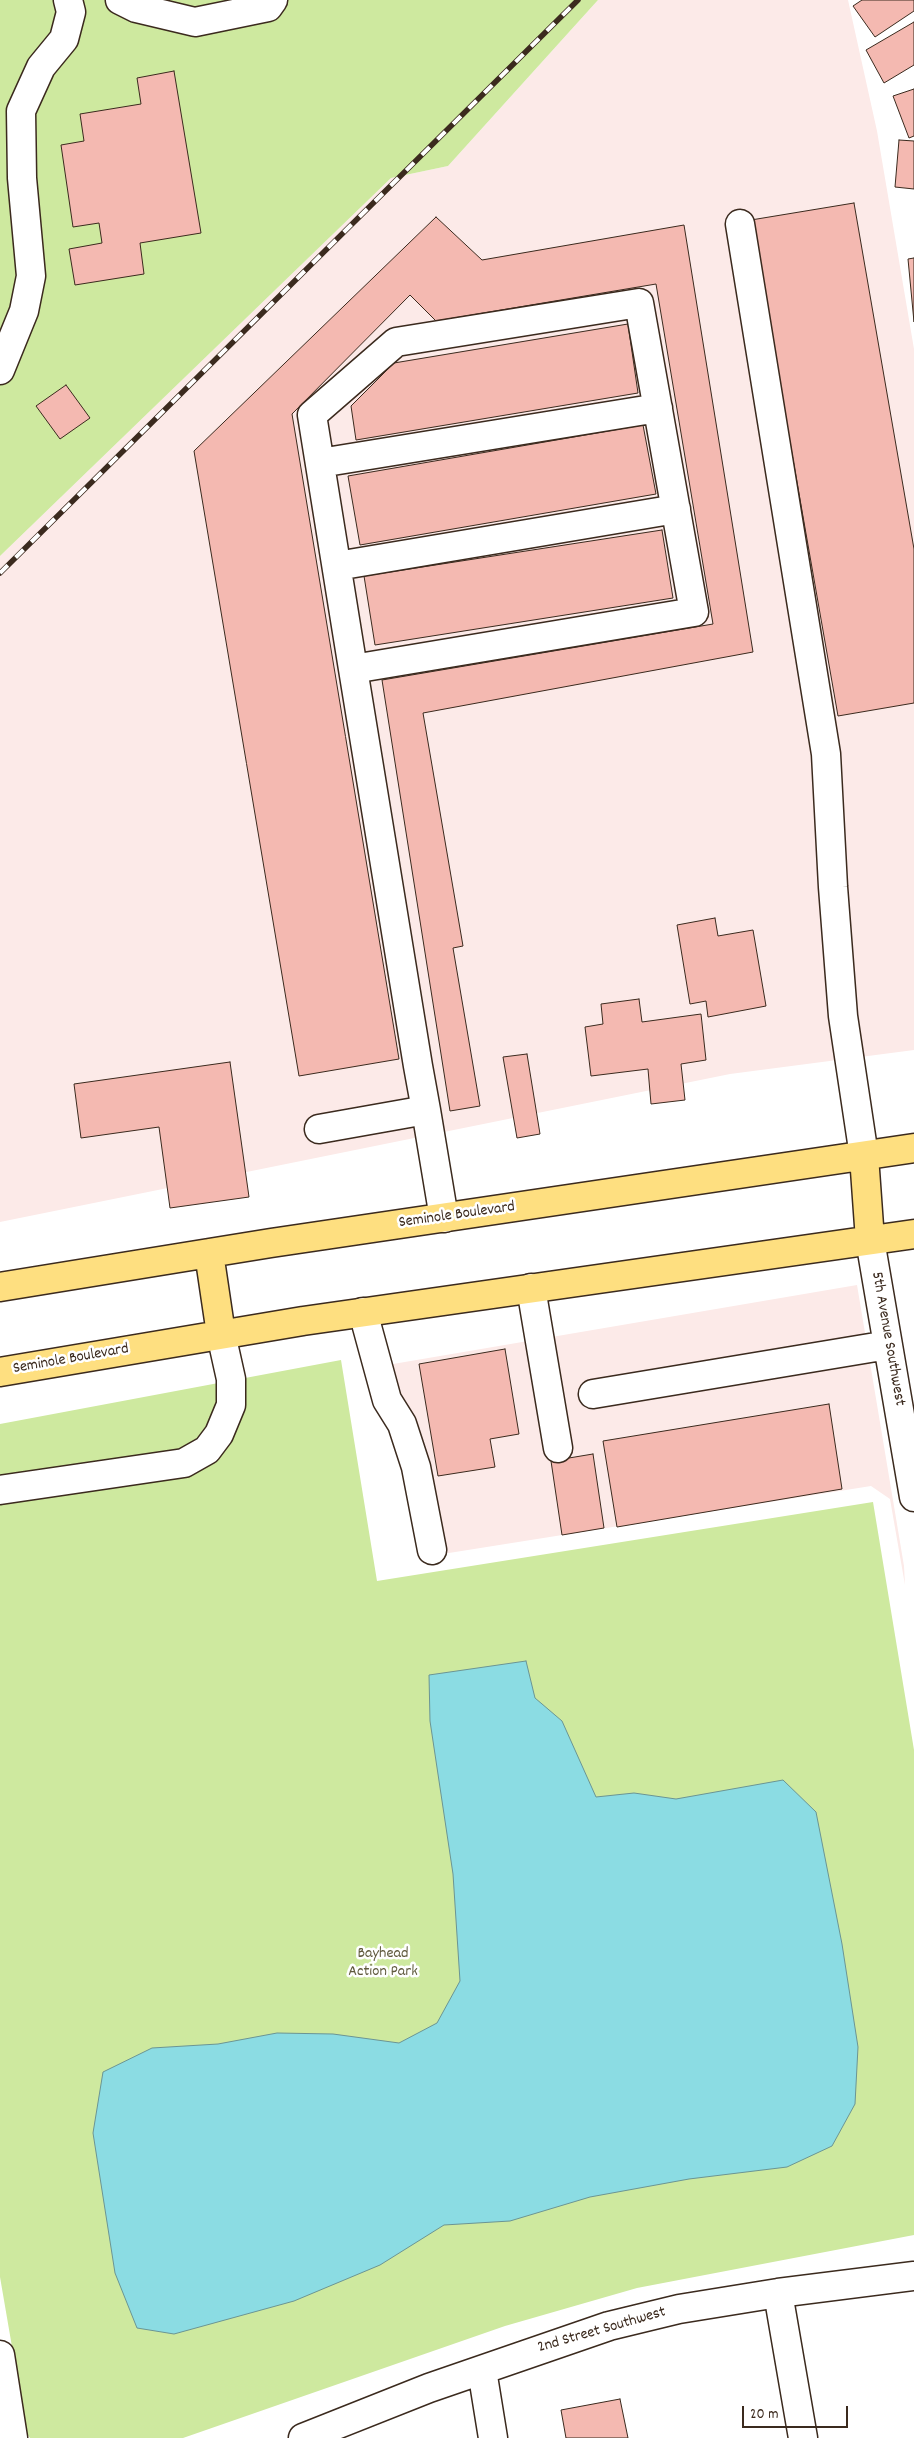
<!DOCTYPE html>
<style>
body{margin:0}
#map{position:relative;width:914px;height:2438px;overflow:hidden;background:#fff;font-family:Dekko,sans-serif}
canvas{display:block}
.scale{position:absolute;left:742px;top:2406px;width:106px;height:22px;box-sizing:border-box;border:2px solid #3b2a1e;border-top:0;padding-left:6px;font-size:15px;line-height:18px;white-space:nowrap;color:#3b2a1e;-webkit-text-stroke:4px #fff;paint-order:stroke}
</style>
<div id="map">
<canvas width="914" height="2438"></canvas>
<div class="scale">20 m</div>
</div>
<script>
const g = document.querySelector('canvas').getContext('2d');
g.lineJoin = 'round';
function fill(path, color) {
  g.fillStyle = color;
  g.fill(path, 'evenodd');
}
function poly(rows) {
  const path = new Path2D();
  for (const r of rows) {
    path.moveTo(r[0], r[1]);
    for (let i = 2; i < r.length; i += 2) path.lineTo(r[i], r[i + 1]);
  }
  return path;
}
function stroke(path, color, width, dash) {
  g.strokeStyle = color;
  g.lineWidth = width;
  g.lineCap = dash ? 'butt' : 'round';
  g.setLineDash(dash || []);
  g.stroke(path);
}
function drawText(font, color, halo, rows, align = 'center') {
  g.font = font + ' Dekko,sans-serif';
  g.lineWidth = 5;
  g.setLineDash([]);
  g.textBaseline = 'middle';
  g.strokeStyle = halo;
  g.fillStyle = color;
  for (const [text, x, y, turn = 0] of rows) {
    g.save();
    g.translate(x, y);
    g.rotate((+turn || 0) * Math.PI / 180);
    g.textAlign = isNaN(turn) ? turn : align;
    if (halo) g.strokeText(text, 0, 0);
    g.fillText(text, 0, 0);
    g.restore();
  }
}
fill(poly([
 [598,0,848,0,877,131,914,349,914,1050,730,1074,0,1222,0,556,391,178,448,166],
 [857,1285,904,1566,905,1585,890,1499,871,1486,430,1556,393,1364]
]), '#fceae8');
fill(poly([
 [0,0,598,0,448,166,391,178,0,556],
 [341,1360,377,1581,873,1502,914,1750,914,2235,637,2288,505,2326,183,2438,30,2438,27,2434,0,2277,0,1424]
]), '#cee99f');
const water = poly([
 [526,1661,535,1698,562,1721,596,1797,634,1793,676,1799,783,1780,816,1812,842,1944,858,2047,855,2104,832,2146,787,2167,689,2179,590,2197,510,2221,444,2225,380,2265,294,2301,174,2334,137,2328,115,2273,93,2133,103,2072,152,2048,218,2044,277,2033,333,2034,399,2043,437,2023,460,1981,453,1874,430,1721,429,1675,526,1661]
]);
fill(water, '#8bdce3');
stroke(water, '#6b9594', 1);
const building = poly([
 [862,0,914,0,914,11,875,37,853,6,862,0],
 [914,22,914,65,884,83,866,50,914,22],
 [174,71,201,233,140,243,144,274,75,285,69,249,102,243,99,223,73,227,61,145,84,141,80,114,141,104,137,78,174,71],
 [914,89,914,136,909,138,893,96,914,89],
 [899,140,914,141,914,189,895,187,899,140],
 [854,203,914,549,914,703,838,716,751,220,854,203],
 [436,217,482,260,684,225,753,652,423,713,463,946,453,948,480,1106,450,1111,382,680,713,624,656,284,436,321,410,295,292,414,399,1059,299,1076,194,451,436,217],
 [914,258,914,322,908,259,914,258],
 [628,324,638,393,356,440,351,406,394,363,628,324],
 [66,385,90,418,60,439,36,406,66,385],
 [643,425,656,494,360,545,348,476,643,425],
 [662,530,673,598,375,645,364,576,662,530],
 [715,918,718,936,753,930,766,1006,708,1017,706,1001,690,1004,677,925,715,918],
 [639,999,642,1022,701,1014,706,1060,681,1064,685,1100,651,1104,648,1069,591,1076,585,1027,603,1024,601,1004,639,999],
 [527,1054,540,1134,517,1138,503,1057,527,1054],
 [230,1062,249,1197,170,1208,159,1127,81,1138,74,1084,230,1062],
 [505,1349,519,1434,490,1439,495,1467,438,1476,419,1364,505,1349],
 [829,1404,842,1489,617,1527,603,1441,829,1404],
 [593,1454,604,1528,562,1535,551,1461,593,1454],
 [620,2399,628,2438,566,2438,561,2410,620,2399]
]);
fill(building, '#f4b9b1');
stroke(building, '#3b2a1e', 1);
const minor = poly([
 [120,0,136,8,195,22,268,7,273,0],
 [740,224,826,754,833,887,843,1016,864,1156],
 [0,370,24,311,31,276,22,178,21,111,41,67,64,39,71,12,68,0],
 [320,463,658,408],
 [337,566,676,509],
 [353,669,694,612,639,303,396,342,312,415,353,669,418,1066,426,1110],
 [319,1129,426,1110,444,1218],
 [870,1240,914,1497],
 [531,1288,558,1448],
 [363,1312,387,1400,402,1424,416,1467,432,1550],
 [593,1394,888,1345],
 [0,1490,184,1463,207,1450,219,1434,231,1405,231,1379,221,1334],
 [778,2293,803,2438],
 [0,2355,13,2438],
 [482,2370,493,2438],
 [303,2438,429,2388,609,2326,679,2309,778,2293,914,2276]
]);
const major = poly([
 [864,1156,870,1240],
 [209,1253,221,1334],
 [0,1287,271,1243,914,1148],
 [0,1372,303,1321,914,1234]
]);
stroke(minor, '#3b2a1e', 31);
stroke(major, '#3b2a1e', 31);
stroke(minor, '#fff', 28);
stroke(major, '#fedf80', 28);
const rail = poly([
 [0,573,578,0]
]);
stroke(rail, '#3b2a1e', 5.5);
stroke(rail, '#fff', 4, [11]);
drawText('16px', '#3b2a1e', '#fff', [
 ["Seminole Boulevard",457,1216,-8],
 ["5th Avenue Southwest",887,1339,80],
 ["Seminole Boulevard",71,1360,-10],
 ["2nd Street Southwest",602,2331,-16]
]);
drawText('16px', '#605a3e', '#fff', [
 ["Bayhead",383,1955],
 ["Action Park",383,1973]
]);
</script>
